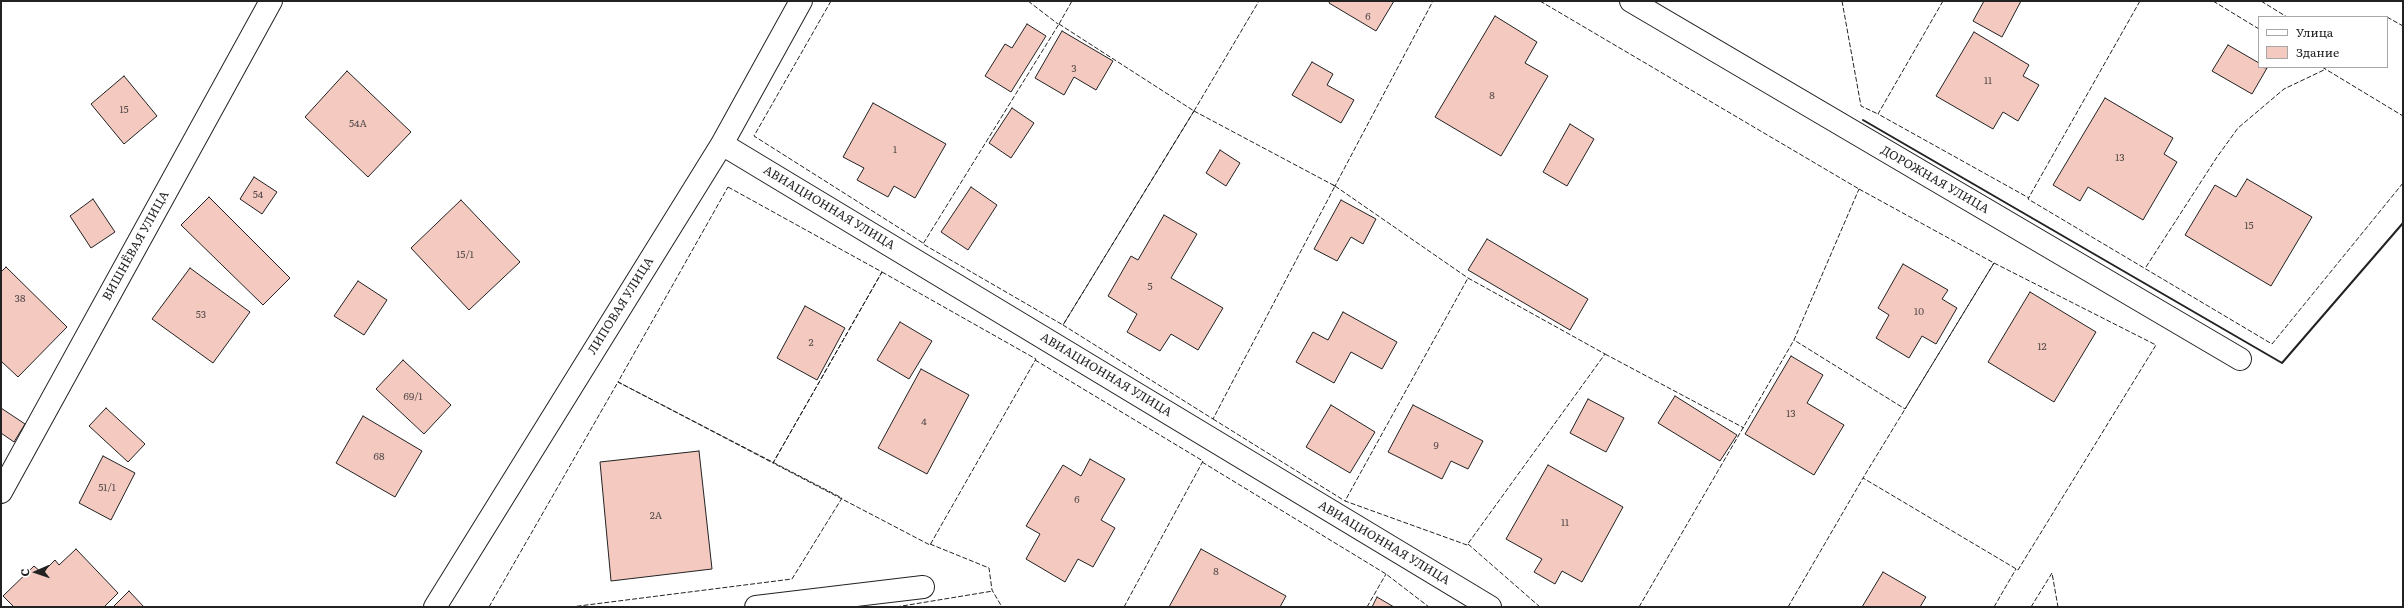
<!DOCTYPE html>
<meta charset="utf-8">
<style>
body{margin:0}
#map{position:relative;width:2404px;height:608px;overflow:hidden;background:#fff;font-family:Literata,serif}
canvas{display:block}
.frame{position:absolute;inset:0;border:2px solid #222;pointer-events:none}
.legend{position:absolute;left:2258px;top:16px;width:130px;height:52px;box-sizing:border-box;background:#fff;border:1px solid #a7a7a7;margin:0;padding:5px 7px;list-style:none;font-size:12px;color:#222}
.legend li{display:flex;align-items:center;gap:8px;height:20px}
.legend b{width:20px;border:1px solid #a7a7a7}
.north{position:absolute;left:16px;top:552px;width:40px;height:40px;-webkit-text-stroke:3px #fff;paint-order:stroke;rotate:268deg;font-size:11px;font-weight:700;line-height:16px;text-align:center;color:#222}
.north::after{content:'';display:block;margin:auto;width:14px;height:18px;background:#222;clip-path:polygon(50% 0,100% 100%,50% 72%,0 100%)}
</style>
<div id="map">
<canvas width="2404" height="608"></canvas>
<div class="frame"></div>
<ul class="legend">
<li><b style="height:5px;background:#fff"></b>Улица</li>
<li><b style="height:11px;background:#f3c9c0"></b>Здание</li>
</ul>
<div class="north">С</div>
</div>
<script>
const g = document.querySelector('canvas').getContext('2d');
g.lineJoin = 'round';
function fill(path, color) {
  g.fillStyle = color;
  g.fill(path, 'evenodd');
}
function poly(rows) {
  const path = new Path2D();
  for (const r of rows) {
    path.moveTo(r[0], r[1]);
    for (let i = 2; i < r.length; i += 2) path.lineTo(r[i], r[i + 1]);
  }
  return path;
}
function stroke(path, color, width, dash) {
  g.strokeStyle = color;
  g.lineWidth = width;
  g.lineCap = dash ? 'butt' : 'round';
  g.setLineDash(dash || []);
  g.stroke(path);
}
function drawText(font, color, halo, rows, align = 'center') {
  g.font = font + ' Literata,serif';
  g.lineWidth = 3;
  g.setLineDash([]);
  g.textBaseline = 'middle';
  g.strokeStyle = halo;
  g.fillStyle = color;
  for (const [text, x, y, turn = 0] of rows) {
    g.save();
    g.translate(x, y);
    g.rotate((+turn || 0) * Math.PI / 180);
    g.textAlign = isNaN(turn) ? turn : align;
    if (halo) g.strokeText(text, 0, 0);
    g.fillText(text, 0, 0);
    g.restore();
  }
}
const building = poly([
 [1330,1,1394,1,1376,31,1329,3,1330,1],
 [1984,1,2021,1,2002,37,1973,21,1984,1],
 [1495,16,1537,42,1525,63,1548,76,1501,156,1435,117,1495,16],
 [1027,24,1046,36,1011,92,985,76,1005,44,1012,48,1027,24],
 [1062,31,1113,61,1096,90,1074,77,1064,95,1035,78,1062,31],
 [1974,32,2029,65,2023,76,2039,85,2018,121,2003,112,1993,129,1936,96,1974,32],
 [2228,45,2259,63,2259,67,2267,68,2252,94,2212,71,2228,45],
 [1312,62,1333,74,1327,85,1354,100,1341,123,1292,95,1312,62],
 [347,71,411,132,368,177,305,117,347,71],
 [124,76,157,116,124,144,91,104,124,76],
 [2105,98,2173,138,2164,154,2177,162,2143,220,2088,187,2080,201,2053,185,2105,98],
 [873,103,946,144,915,198,894,186,888,197,857,180,864,168,843,157,873,103],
 [1012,108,1034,123,1011,158,989,143,1012,108],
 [1570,124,1594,139,1567,186,1543,172,1570,124],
 [1220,150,1240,163,1226,186,1206,173,1220,150],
 [254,177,277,192,262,214,240,199,254,177],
 [2247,179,2312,217,2271,286,2185,235,2215,185,2236,197,2247,179],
 [971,187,997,205,968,250,941,232,971,187],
 [209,197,290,278,263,305,181,225,209,197],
 [93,199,115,232,91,248,70,216,93,199],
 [461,200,520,262,469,310,411,248,461,200],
 [1341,200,1376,219,1363,244,1351,237,1337,261,1314,249,1341,200],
 [1164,215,1197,234,1171,278,1223,308,1198,350,1171,334,1160,351,1127,332,1137,314,1108,296,1131,256,1138,260,1164,215],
 [1487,239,1588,299,1570,330,1468,270,1487,239],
 [1903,264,1948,290,1942,299,1957,308,1936,344,1922,336,1909,358,1876,338,1889,315,1878,308,1903,264],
 [6,267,67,327,18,377,1,361,1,272,6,267],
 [190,268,250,312,213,363,152,319,190,268],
 [358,281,387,300,364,335,334,316,358,281],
 [2030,292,2096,332,2054,402,1988,362,2030,292],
 [805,306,845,328,817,380,777,358,805,306],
 [1343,312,1397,342,1382,369,1351,352,1334,383,1296,362,1313,332,1328,340,1343,312],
 [900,322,932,341,909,379,877,360,900,322],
 [1791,356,1823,375,1807,403,1844,425,1814,475,1745,434,1791,356],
 [403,360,451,405,424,434,376,389,403,360],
 [921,369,969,395,927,474,878,448,921,369],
 [1675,396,1737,435,1720,461,1658,423,1675,396],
 [1588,399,1624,418,1606,452,1570,433,1588,399],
 [1331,405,1375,432,1350,473,1306,447,1331,405],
 [1413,405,1483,441,1468,469,1451,461,1442,479,1388,452,1413,405],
 [1,408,25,424,14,442,1,433,1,408],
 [106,408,145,444,128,462,89,426,106,408],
 [363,416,422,451,395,497,336,463,363,416],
 [699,451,712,569,611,581,600,462,699,451],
 [103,456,135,473,111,520,79,503,103,456],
 [1090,459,1125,479,1101,520,1115,528,1093,567,1078,559,1065,582,1026,559,1040,534,1026,526,1063,465,1081,476,1090,459],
 [1548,465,1623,507,1582,582,1562,571,1555,584,1534,572,1542,559,1506,539,1548,465],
 [76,549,118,593,104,607,14,607,3,596,34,566,42,573,55,560,59,565,76,549],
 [1201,549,1286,596,1280,607,1169,607,1201,549],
 [1883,572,1926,597,1920,607,1862,607,1883,572],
 [129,591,144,607,113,607,129,591],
 [1377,597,1394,607,1372,607,1377,597]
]);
fill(building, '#f3c9c0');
stroke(building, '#222', 1);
const minor = poly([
 [1631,1,2240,359],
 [722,144,1490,607],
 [1,492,271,1],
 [435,607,722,144,801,1],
 [756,607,923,587]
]);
stroke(minor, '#222', 24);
stroke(minor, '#fff', 22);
stroke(poly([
 [831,1,754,136,923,243],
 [1028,1,1058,24],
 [1540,1,1859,189],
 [1842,1,1861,106,1878,114],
 [1943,1,1878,114,2029,198],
 [2140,1,2028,199,2272,344,2403,183],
 [2213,1,2259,29],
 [2261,1,2287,17],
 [2387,17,2403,26],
 [1059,24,1194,111,1063,325,923,244,1059,24],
 [1059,24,1072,1],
 [2322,67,2403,116],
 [1194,111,1335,186,1213,419,1063,325,1194,111],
 [1194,111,1259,1],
 [1333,185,1335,186,1433,1],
 [1335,186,1468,278],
 [728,187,882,272,773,463,618,382,728,187],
 [1859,189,1994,263,1905,409,1794,340,1859,189],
 [1994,263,2156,345,2018,570,1863,478,1994,263],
 [2146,267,2217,157,2238,128,2284,89,2326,69],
 [882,272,1036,359,930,545,773,463,882,272],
 [1468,278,1605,354,1467,545,1345,501,1468,278],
 [1605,354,1744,428],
 [1035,360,1203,461,1124,607],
 [1213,419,1345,501],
 [1202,462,1386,574,1429,607],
 [930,544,989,568,992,590,1002,607],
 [1468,544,1540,607],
 [489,607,618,382,842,498,792,579,571,607],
 [896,607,993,591],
 [1367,607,1386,574],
 [1639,607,1794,340],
 [1788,607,1863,478],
 [1994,607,2016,569],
 [2031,607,2052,573,2058,607]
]), '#222', 1, [5, 2]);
stroke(poly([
 [1863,120,2282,363,2403,223]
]), '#222', 2);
drawText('10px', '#564c4a', null, [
 ["6",1368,17],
 ["3",1074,69],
 ["11",1988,81],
 ["8",1492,96],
 ["15",124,110],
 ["54А",358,124],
 ["1",895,150],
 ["13",2120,158],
 ["54",258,195],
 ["15",2249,226],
 ["15/1",465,255],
 ["5",1150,287],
 ["38",20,299],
 ["10",1919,312],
 ["53",201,315],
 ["2",811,343],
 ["12",2042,347],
 ["69/1",413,397],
 ["13",1791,414],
 ["4",924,422],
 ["9",1436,446],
 ["68",379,457],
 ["51/1",107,488],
 ["6",1077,500],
 ["2А",656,516],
 ["11",1565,523],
 ["8",1216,572]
]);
drawText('12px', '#222', '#fff', [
 ["ДОРОЖНАЯ УЛИЦА",1935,180,30],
 ["АВИАЦИОННАЯ УЛИЦА",829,208,31],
 ["ВИШНЁВАЯ УЛИЦА",136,246,-61],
 ["ЛИПОВАЯ УЛИЦА",621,306,-58],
 ["АВИАЦИОННАЯ УЛИЦА",1106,375,31],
 ["АВИАЦИОННАЯ УЛИЦА",1384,543,31]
]);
</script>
